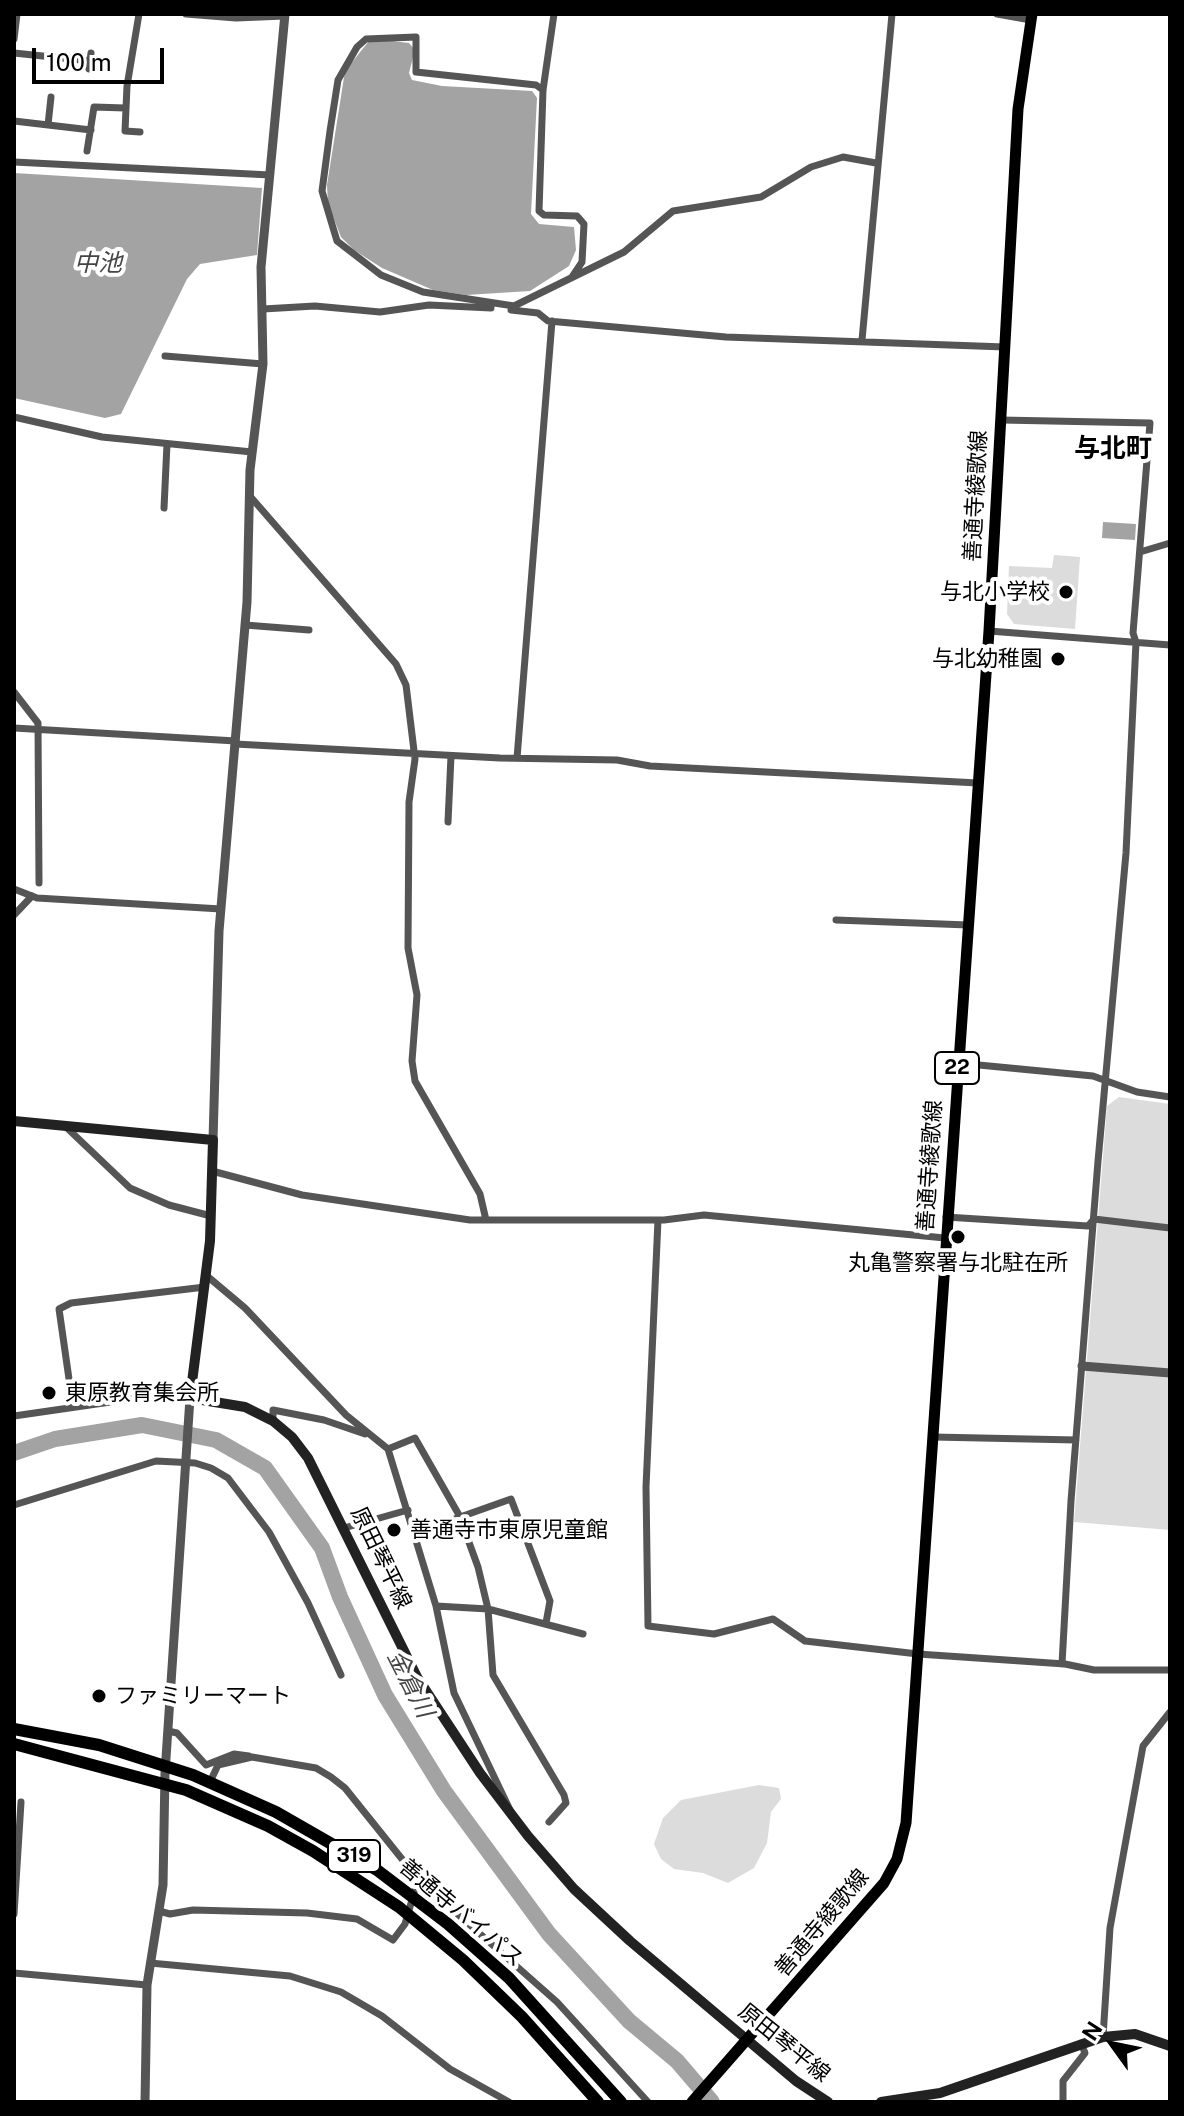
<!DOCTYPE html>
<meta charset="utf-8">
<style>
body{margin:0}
#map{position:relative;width:1184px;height:2116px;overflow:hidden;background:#fff;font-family:"Public Sans",sans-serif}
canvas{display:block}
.frame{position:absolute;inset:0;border:16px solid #000;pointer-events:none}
.north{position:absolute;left:1072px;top:2004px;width:80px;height:80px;-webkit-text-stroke:6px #fff;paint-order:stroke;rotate:303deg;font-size:22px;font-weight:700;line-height:32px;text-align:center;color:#000}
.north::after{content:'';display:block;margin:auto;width:28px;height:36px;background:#000;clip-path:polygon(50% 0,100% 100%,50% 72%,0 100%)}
.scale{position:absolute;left:32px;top:48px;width:132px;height:36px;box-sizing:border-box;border:4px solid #000;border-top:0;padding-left:10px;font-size:24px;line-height:28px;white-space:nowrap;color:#000;-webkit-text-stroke:6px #fff;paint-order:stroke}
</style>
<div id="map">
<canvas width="1184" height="2116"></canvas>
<div class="frame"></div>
<div class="north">N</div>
<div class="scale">100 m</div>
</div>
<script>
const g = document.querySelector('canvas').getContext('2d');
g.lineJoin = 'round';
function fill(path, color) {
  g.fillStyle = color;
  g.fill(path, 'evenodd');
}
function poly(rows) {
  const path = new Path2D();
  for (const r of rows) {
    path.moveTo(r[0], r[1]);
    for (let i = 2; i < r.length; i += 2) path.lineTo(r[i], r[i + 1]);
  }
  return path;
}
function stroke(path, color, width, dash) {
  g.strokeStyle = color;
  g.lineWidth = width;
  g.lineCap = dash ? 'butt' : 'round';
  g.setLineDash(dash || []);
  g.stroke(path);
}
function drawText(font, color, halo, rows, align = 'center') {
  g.font = font + ' "Public Sans","Noto Sans JP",sans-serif';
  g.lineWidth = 8;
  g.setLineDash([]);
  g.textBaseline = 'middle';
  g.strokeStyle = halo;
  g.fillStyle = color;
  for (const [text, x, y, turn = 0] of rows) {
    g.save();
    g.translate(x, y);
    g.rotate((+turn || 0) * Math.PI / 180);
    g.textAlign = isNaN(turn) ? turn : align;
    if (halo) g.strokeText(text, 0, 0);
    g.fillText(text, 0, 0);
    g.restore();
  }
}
fill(poly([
 [1054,555,1080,557,1075,629,1014,624,1007,614,1009,566,1052,568],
 [1119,1097,1170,1104,1170,1530,1074,1522,1107,1106],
 [759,1785,779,1788,781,1799,771,1812,767,1843,754,1868,728,1883,703,1873,674,1869,661,1859,654,1844,663,1818,681,1800]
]), '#dcdcdc');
fill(poly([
 [384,40,409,43,415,50,409,73,412,80,442,86,532,91,537,98,531,214,539,224,574,227,576,250,569,266,530,291,466,295,433,290,382,268,354,250,341,237,328,204,327,185,345,71,369,41],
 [14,173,262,188,257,255,200,264,187,279,121,414,105,418,14,398],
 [1103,522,1136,524,1135,540,1102,538]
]), '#a3a3a3');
stroke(poly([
 [14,1453,55,1439,142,1425,216,1440,265,1468,322,1548,340,1597,385,1695,444,1791,549,1934,629,2021,677,2061,712,2102]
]), '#a3a3a3', 16);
stroke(poly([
 [139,14,127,86,125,131,140,132],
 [186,14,236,18,285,16],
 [554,14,543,90,539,211,544,215,577,216,584,224,582,262,572,277],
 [997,14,1031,20],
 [14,39,17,14],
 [14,53,90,61],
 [89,69,91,53],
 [543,90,536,85,416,72,416,37,366,39,357,47,338,80,330,131,322,191,337,241,381,275,423,292,514,306,624,252,673,211,761,197,811,167,843,157,876,163],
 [14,121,91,130],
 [48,125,51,97],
 [87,151,94,107,125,108],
 [14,162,270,175],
 [263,309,315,306,380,312,429,305,491,308],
 [511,310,538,313,548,321,726,337,1005,347],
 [862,340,892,14],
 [165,356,263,364],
 [14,417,102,437,252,452],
 [1001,420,1150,423,1133,633,1136,642,1126,853,1098,1161,1071,1501,1062,1664],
 [249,495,396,664,406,685,415,759,409,802,408,948,417,995,412,1061,415,1081,480,1194,486,1220],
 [164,508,167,444],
 [1140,552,1170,543],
 [245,625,309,630],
 [989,631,1170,645],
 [14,692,38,723,39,883],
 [14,728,236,741],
 [235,744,500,758,617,760,650,766,978,783],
 [517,758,552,321],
 [448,822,451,756],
 [14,889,37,898,221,909],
 [14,915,32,896],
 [836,920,968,925],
 [958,1063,1093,1076,1137,1092,1170,1097],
 [66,1127,130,1188,169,1205,211,1216],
 [212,1171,302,1195,470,1220,664,1220,704,1215,945,1238],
 [946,1217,1088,1226,1094,1219,1170,1228],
 [658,1220,646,1487,648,1626,714,1634,773,1619,805,1641,918,1654,1065,1664,1094,1670,1170,1670],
 [207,1276,245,1308,346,1415,388,1449,436,1606,454,1693,511,1812],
 [73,1407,59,1309,71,1303,205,1287],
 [14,1416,138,1398,190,1398],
 [273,1421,273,1410,324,1420,365,1434],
 [933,1437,1076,1440],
 [388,1449,415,1438,459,1515,478,1567,488,1609,493,1675,564,1795,566,1803,549,1822],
 [14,1505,156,1461,195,1463,211,1468,228,1478,269,1532,308,1603,341,1675],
 [344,1528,408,1510],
 [415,1533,511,1499,550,1601,546,1623],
 [436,1606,488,1609,583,1634],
 [168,1731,177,1733,206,1765,234,1754,249,1756],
 [210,1782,218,1765,252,1757,316,1768,331,1777,345,1788,418,1879,557,2002,648,2102],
 [159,1911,170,1914,193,1910,307,1913,357,1919,393,1940,405,1924,418,1879],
 [14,1914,21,1802],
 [150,1963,290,1976,341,1992,382,2016,450,2069,509,2102],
 [14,1973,147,1985],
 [1103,2037,1110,1928,1143,1746,1170,1712],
 [1063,2102,1063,2081,1085,2053,1081,2043]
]), '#555', 7);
stroke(poly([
 [213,1140,219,931,247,602,250,470,263,364,261,267,285,14],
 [1082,1366,1170,1373],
 [145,2102,147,1985,163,1885,165,1773,190,1398]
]), '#555', 9);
stroke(poly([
 [14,1121,213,1140,210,1241,190,1398,245,1407,273,1421,292,1437,308,1458,417,1677,480,1773,528,1836,574,1889,630,1941,796,2081,828,2102],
 [881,2102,940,2093,1103,2037,1135,2034,1170,2046]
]), '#222', 10);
stroke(poly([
 [692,2102,884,1883,897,1859,906,1823,989,631,1018,109,1032,14]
]), '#000', 11);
stroke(poly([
 [14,1729,99,1745,193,1775,276,1812,377,1870,448,1924,509,1978,621,2102],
 [14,1744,186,1790,268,1826,313,1851,399,1907,463,1960,522,2017,598,2102]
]), '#000', 12);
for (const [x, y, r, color] of [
 [1066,592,8,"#000"],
 [1058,659,8,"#000"],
 [958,1237,8,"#000"],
 [49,1393,8,"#000"],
 [394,1530,8,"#000"],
 [99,1696,8,"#000"]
]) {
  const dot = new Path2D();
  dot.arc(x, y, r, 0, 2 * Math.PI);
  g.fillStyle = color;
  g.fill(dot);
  stroke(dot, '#fff', 3);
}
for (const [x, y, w] of [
 [957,1068,44],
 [354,1856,52]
]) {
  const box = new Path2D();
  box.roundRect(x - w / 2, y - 16, w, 32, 6);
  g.fillStyle = '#fff';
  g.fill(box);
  stroke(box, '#000', 2);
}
drawText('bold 20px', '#000', null, [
 ["22",957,1068],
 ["319",354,1856]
]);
drawText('22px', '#000', '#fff', [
 ["善通寺綾歌線",976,496,-87],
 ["善通寺綾歌線",930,1166,-86],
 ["原田琴平線",381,1558,64],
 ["善通寺バイパス",461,1913,40],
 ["善通寺綾歌線",822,1923,-50],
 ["原田琴平線",784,2043,39]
]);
drawText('22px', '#000', '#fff', [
 ["与北小学校",1050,592,"right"],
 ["与北幼稚園",1042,659,"right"],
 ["丸亀警察署与北駐在所",958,1263,"center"],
 ["東原教育集会所",65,1393],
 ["善通寺市東原児童館",410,1530],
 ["ファミリーマート",115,1696]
], 'left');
drawText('italic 24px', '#444', '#fff', [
 ["中池",98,264],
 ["金倉川",410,1684,63]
]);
drawText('bold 26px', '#000', '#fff', [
 ["与北町",1113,449]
]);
</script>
